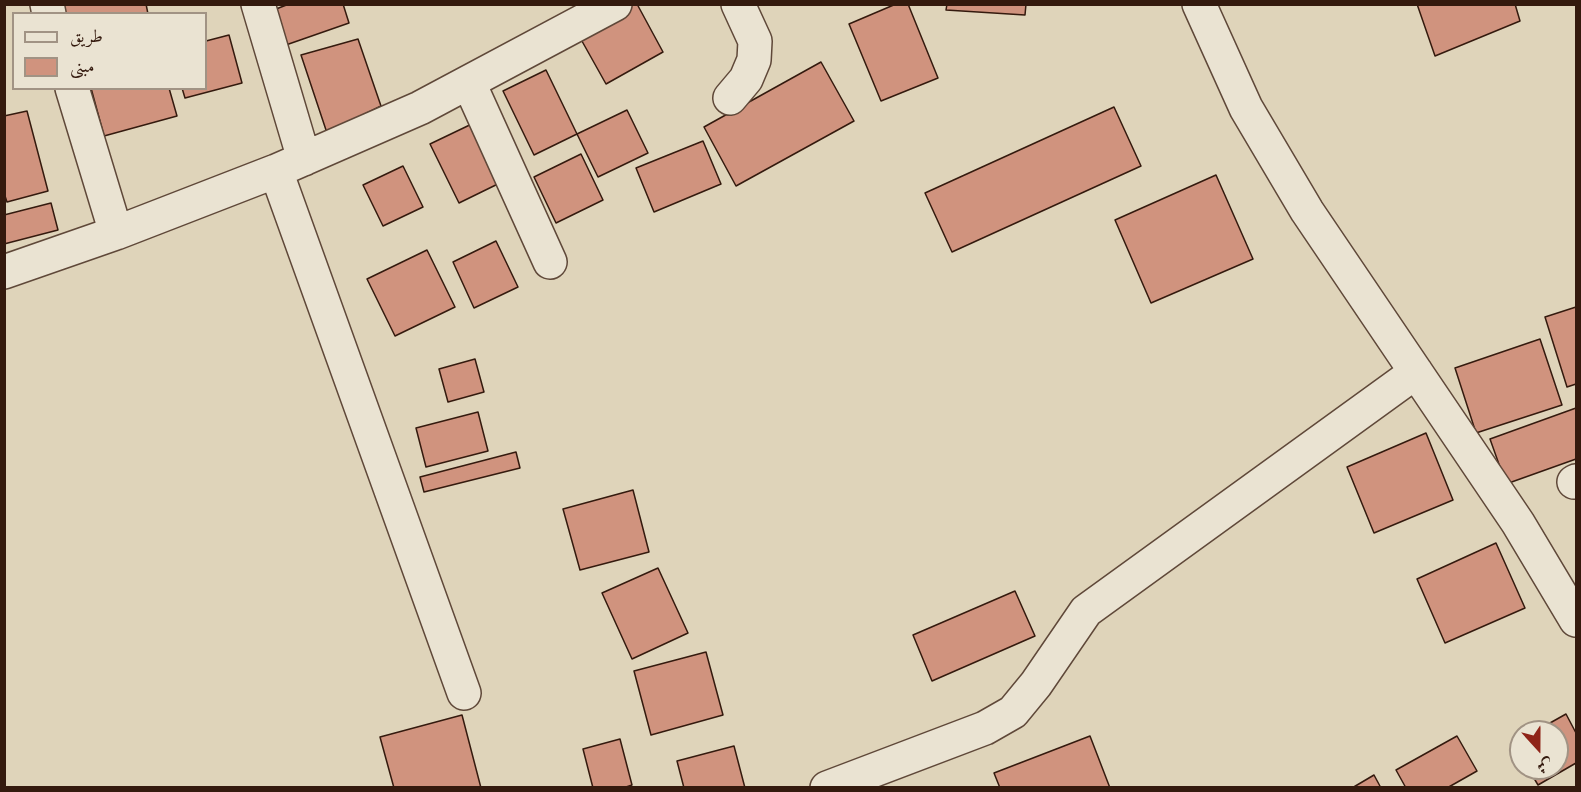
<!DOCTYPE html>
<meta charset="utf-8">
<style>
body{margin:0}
#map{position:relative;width:1581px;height:792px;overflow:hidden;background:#dfd4ba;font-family:"IM FELL English",Amiri,serif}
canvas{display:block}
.frame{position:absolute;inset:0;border:6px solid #341a0e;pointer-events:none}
.legend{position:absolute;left:12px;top:12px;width:195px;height:78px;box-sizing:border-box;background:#eae3d2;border:2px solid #a19384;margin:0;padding:8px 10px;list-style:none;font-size:18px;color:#341a0e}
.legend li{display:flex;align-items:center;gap:12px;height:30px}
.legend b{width:30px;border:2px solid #a19384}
.north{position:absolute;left:1509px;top:720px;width:60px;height:60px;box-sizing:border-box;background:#eae3d2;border:2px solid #a19384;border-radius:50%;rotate:159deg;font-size:16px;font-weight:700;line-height:24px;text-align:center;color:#341a0e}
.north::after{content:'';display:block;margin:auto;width:21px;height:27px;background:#8f2418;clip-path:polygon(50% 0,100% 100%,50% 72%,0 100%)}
</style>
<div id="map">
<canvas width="1581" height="792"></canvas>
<div class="frame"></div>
<ul class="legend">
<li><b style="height:8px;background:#eae3d2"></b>طريق</li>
<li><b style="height:16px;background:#d0937e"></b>مبنى</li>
</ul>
<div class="north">ش</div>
</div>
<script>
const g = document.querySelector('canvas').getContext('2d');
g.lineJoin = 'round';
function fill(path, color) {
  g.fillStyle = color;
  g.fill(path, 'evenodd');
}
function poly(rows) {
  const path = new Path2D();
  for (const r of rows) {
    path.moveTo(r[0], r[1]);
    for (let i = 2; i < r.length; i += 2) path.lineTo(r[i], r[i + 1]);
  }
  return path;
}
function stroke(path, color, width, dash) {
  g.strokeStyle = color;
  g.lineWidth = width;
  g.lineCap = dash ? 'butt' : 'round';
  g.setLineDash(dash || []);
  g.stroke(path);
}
const building = poly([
 [55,4,146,4,148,14,58,14,55,4],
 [289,4,343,4,349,23,283,46,271,11,289,4],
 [632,4,637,4,663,52,606,84,578,34,632,4],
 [896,4,908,4,938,78,881,101,849,24,896,4],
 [947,4,1026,4,1025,15,946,10,947,4],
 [1417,4,1515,4,1520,21,1435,56,1417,4],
 [229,35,242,83,185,98,182,88,206,88,206,41,229,35],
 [358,39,381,106,327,133,301,55,358,39],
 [821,62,854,121,736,186,704,127,821,62],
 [546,70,577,134,534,155,503,91,546,70],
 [91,88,169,88,177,116,104,136,91,88],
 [1114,107,1141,166,952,252,925,193,1114,107],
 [627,110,648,153,598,177,577,134,627,110],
 [27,111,48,191,7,202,4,193,4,116,27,111],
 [478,121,506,180,459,203,430,144,478,121],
 [703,141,721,184,654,212,636,168,703,141],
 [581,154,603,200,556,223,534,177,581,154],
 [403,166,423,207,383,226,363,185,403,166],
 [1216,175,1253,259,1151,303,1115,220,1216,175],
 [51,203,58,230,4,244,4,215,51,203],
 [496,241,518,287,474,308,453,262,496,241],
 [427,250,455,307,395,336,367,279,427,250],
 [1576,307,1576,384,1567,387,1545,317,1576,307],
 [1540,339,1562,405,1476,433,1455,368,1540,339],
 [475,359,484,392,448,402,439,369,475,359],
 [1576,408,1576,459,1506,484,1490,439,1576,408],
 [478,412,488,451,426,467,416,428,478,412],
 [1426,433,1453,500,1374,533,1347,467,1426,433],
 [516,452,520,468,424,492,420,477,516,452],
 [633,490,649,552,580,570,563,509,633,490],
 [1496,543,1525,608,1445,643,1417,579,1496,543],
 [658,568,688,633,632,659,602,593,658,568],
 [1015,591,1035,636,932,681,913,635,1015,591],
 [706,652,723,715,651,735,634,671,706,652],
 [1566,714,1576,733,1576,763,1538,785,1528,768,1557,768,1557,732,1534,732,1566,714],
 [462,715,481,788,394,788,380,737,462,715],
 [1090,736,1110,788,1000,788,994,773,1090,736],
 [1457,736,1477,771,1447,788,1406,788,1396,770,1457,736],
 [620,739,632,785,623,788,593,788,583,749,620,739],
 [734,746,745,788,684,788,677,761,734,746],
 [1374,775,1381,788,1352,788,1374,775]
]);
fill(building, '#d0937e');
stroke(building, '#341a0e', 1.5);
const minor = poly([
 [47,4,49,14],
 [258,4,304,159],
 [1199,4,1246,108,1307,211,1518,523,1576,620],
 [469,83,550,262],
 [72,88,116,233],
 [730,98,746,79,754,60,755,41,738,4],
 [276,171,464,693],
 [4,272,116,233,276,171,420,108,615,4],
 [1574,482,1576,481],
 [827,788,985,728,1013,712,1036,684,1086,611,1416,372]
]);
stroke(minor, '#5f4839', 36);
stroke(minor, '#eae3d2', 33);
</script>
